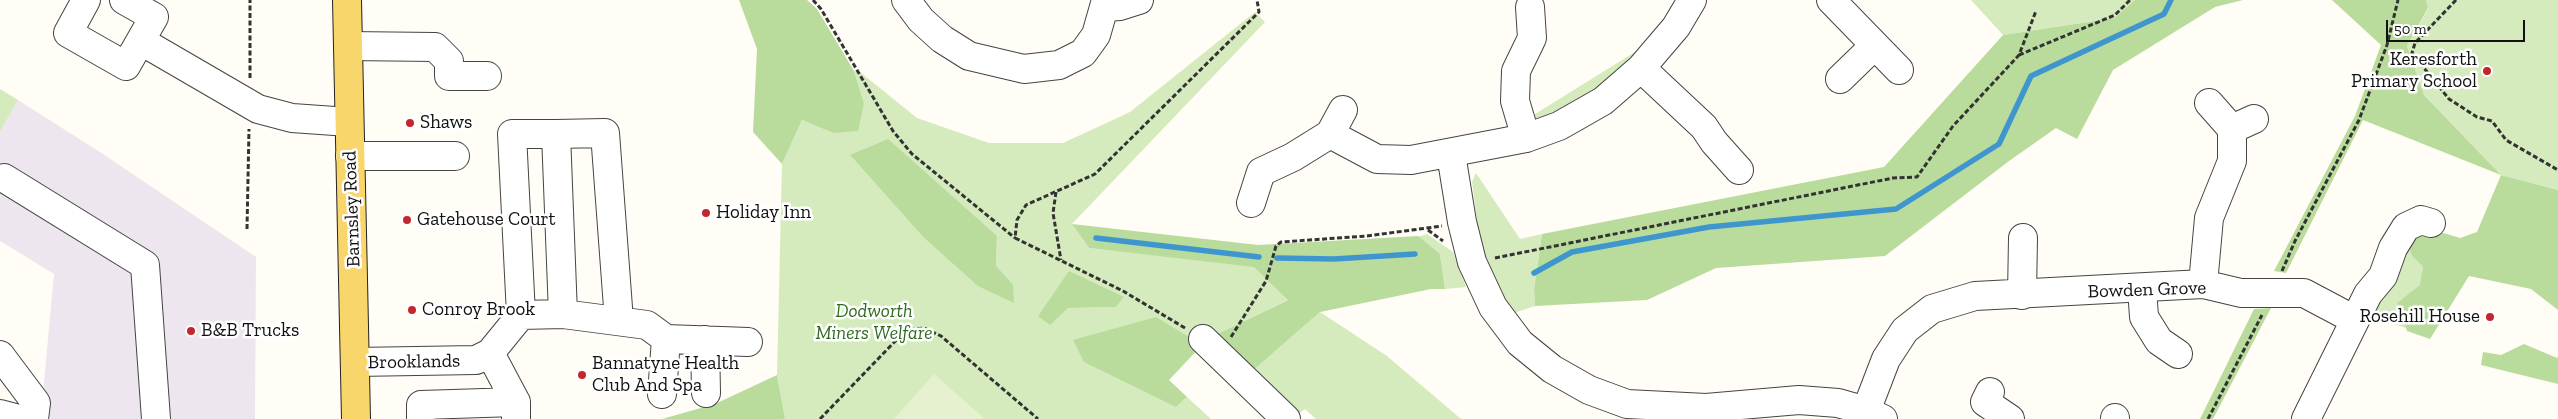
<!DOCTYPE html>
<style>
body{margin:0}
#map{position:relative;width:2558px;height:419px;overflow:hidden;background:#fffdf5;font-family:"Zilla Slab",serif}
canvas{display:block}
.scale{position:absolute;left:2386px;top:20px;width:139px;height:22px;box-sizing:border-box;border:2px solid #111;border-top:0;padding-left:6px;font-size:15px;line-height:18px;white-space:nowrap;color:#111;-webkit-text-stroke:4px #fff;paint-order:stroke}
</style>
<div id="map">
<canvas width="2558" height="419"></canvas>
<div class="scale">50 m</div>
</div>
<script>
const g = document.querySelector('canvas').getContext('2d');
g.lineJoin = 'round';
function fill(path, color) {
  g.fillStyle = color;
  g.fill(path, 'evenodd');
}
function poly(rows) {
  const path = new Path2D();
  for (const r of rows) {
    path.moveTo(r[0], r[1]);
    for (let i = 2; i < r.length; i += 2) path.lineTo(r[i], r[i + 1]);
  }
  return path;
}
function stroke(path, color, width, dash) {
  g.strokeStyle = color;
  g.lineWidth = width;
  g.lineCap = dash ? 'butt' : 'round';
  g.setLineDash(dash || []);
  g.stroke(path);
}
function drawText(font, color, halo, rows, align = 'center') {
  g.font = font + ' "Zilla Slab",serif';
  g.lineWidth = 5;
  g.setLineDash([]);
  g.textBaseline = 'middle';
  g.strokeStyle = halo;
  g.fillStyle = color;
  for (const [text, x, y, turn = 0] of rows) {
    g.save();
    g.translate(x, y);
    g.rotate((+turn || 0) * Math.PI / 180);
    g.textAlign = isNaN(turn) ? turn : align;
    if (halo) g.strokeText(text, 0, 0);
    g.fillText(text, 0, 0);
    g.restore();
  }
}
fill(poly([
 [18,100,100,152,256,257,255,419,51,419,41,414,54,274,0,241,0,132]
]), '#eee6ef');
fill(poly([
 [1971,0,2135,0,2114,18,2003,35],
 [2426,0,2558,0,2558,190,2501,175,2424,95,2407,46,2428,9],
 [1671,5,1676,9,1617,78,1550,120,1536,118,1532,116,1638,50,1660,26],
 [1255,12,1265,22,1072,224,1089,248,1254,266,1289,299,1209,338,1074,340,1176,407,1187,397,1211,419,782,419,785,417,777,375,782,164,802,120,833,133,864,103,854,71,860,72,917,118,989,143,1063,143,1130,112],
 [850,155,997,236,996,266,978,285,923,237],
 [1124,297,1116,307,1068,308],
 [0,89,18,100,0,132],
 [1476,173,1520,239,1542,234,1534,290,1535,306,1514,313,1496,285,1487,263,1479,236,1472,182],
 [2409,233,2412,256,2423,267,2421,285,2397,303,2406,328,2372,317,2385,293,2397,281,2390,273],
 [1427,234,1453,252,1466,287,1445,289,1440,254,1418,237],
 [1320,312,1387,356,1461,419,1316,419,1305,409,1294,417,1249,374]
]), '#d5ebbd');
fill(poly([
 [739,0,807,0,817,9,854,71,864,103,858,131,833,133,802,120,782,164,753,132,757,49],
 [2135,0,2243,0,2215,7,2113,70,2077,139,2056,128,2009,161,1885,256,1716,268,1647,300,1535,306,1534,290,1542,234,1884,167,2003,35,2114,18],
 [2332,0,2426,0,2428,8,2407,46,2424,95,2501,175,2558,190,2558,310,2531,289,2469,276,2430,339,2407,331,2397,303,2420,285,2423,267,2412,256,2407,240,2430,229,2460,238,2477,232,2501,175,2363,120,2286,273,2274,271,2355,116,2381,45],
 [888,139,997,236,996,266,1013,285,1014,303,978,286,923,237,850,155],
 [1072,224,1258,245,1418,236,1440,254,1445,289,1431,289,1320,312,1249,374,1209,338,1288,300,1254,267,1089,248],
 [1069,271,1124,297,1116,307,1068,308,1050,325,1038,316],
 [2271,308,2213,419,2200,419,2254,309],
 [1156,317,1202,345,1169,380,1187,397,1176,407,1084,362,1073,340],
 [2524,344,2557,358,2558,356,2558,384,2481,365,2483,352,2501,355],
 [777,375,785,418,782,419,662,419,715,404]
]), '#b9dc9c');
fill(poly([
 [934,374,985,419,894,419]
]), '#e6f2cf');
stroke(poly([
 [1096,238,1259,257],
 [1277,258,1334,259,1415,254],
 [1534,273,1572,252,1709,227,1896,209,1999,144,2031,76,2164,14,2171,0]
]), '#3f96cf', 5.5);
const minor = poly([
 [86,0,68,33,126,66,154,17,124,0],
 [906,0,921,20,942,39,969,56,1024,69,1059,65,1083,53,1096,35,1106,0],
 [1831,0,1899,70],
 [1106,7,1120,6,1139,0],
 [141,41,258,109,292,118,349,122],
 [348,46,435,47,449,61,449,76,487,76],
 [1641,68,1704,127,1714,142,1739,170],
 [1840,79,1874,46],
 [2232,129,2254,119],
 [556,134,605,133,619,321],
 [1330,134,1343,110],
 [1526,138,1515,101,1516,71,1532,38,1530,7],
 [1451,154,1462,222,1472,262,1493,307,1520,343,1552,369,1589,390,1627,404,1706,408,1799,400,1838,403,1866,411,1883,419],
 [350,156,455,156],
 [4,178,145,265,156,419],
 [1251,203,1261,172,1293,157,1330,134,1377,159,1411,160,1526,138,1559,126,1603,101,1641,68,1676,27,1692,0],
 [2203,284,2209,218,2232,161,2232,129,2209,103],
 [2142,288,2144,317,2159,341,2178,354],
 [2022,295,2023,238],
 [521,315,512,134,556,134,563,314],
 [1203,339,1286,419],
 [705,340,706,393],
 [490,353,516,402,516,417],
 [0,355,36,403,34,419],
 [356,362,476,360,490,353,521,315,563,314,647,325,666,339,748,342],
 [1990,392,1985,402,2010,419],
 [662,394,666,339],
 [1866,411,1886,359,1905,330,1932,309,1975,296,2203,284,2241,293,2304,293,2355,320],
 [0,414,19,419],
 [421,419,421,405,516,402],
 [2115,419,2115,418],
 [2306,419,2368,294,2383,276,2393,248,2406,227,2421,220,2431,223]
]);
const major = poly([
 [347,0,356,419]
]);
stroke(minor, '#444', 30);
stroke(major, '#222', 30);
stroke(poly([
 [813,0,821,9,893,131,912,154,1015,238],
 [2456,0,2415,43,2412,53,2449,99,2477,117,2492,121,2506,140,2558,170],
 [2019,55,2115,15,2130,0],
 [250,78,250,0],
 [1056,192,1053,213,1061,260],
 [247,229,249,129],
 [1428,230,1443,241],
 [1495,258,1893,178,1917,177,1953,126,2019,55,2036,11],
 [2282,271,2295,241,2359,120,2387,45,2398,0],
 [1185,328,1123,291,1015,238,1017,220,1026,205,1095,174,1259,12,1257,0],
 [1231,337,1266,281,1276,246,1281,242,1367,236,1442,226],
 [820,419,906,330,924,328,941,336,1038,419],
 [2208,419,2262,315]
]), '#333', 3, [5, 2.5]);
stroke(minor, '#fff', 28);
stroke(major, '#f9d66b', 28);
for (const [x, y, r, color] of [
 [2487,71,5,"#c4262e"],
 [410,123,5,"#c4262e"],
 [706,213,5,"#c4262e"],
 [407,220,5,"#c4262e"],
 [412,310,5,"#c4262e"],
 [2490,317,5,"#c4262e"],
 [191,331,5,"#c4262e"],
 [582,375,5,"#c4262e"]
]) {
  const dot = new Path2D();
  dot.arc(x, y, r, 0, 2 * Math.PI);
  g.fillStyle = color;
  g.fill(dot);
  stroke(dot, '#fff', 2);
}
drawText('19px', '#111', '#fff', [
 ["Keresforth",2477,60,"right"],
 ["Primary School",2477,82,"right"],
 ["Shaws",420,123],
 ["Holiday Inn",716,213],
 ["Gatehouse Court",417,220],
 ["Conroy Brook",422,310],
 ["Rosehill House",2480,317,"right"],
 ["B&B Trucks",201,331],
 ["Bannatyne Health",592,364],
 ["Club And Spa",592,386]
], 'left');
drawText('19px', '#111', '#fff', [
 ["Barnsley Road",352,209,-92],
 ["Bowden Grove",2147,290,-2],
 ["Brooklands",414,362,-1]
]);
drawText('italic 19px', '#2f6b1f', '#fff', [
 ["Dodworth",874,312],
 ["Miners Welfare",874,334]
]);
</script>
